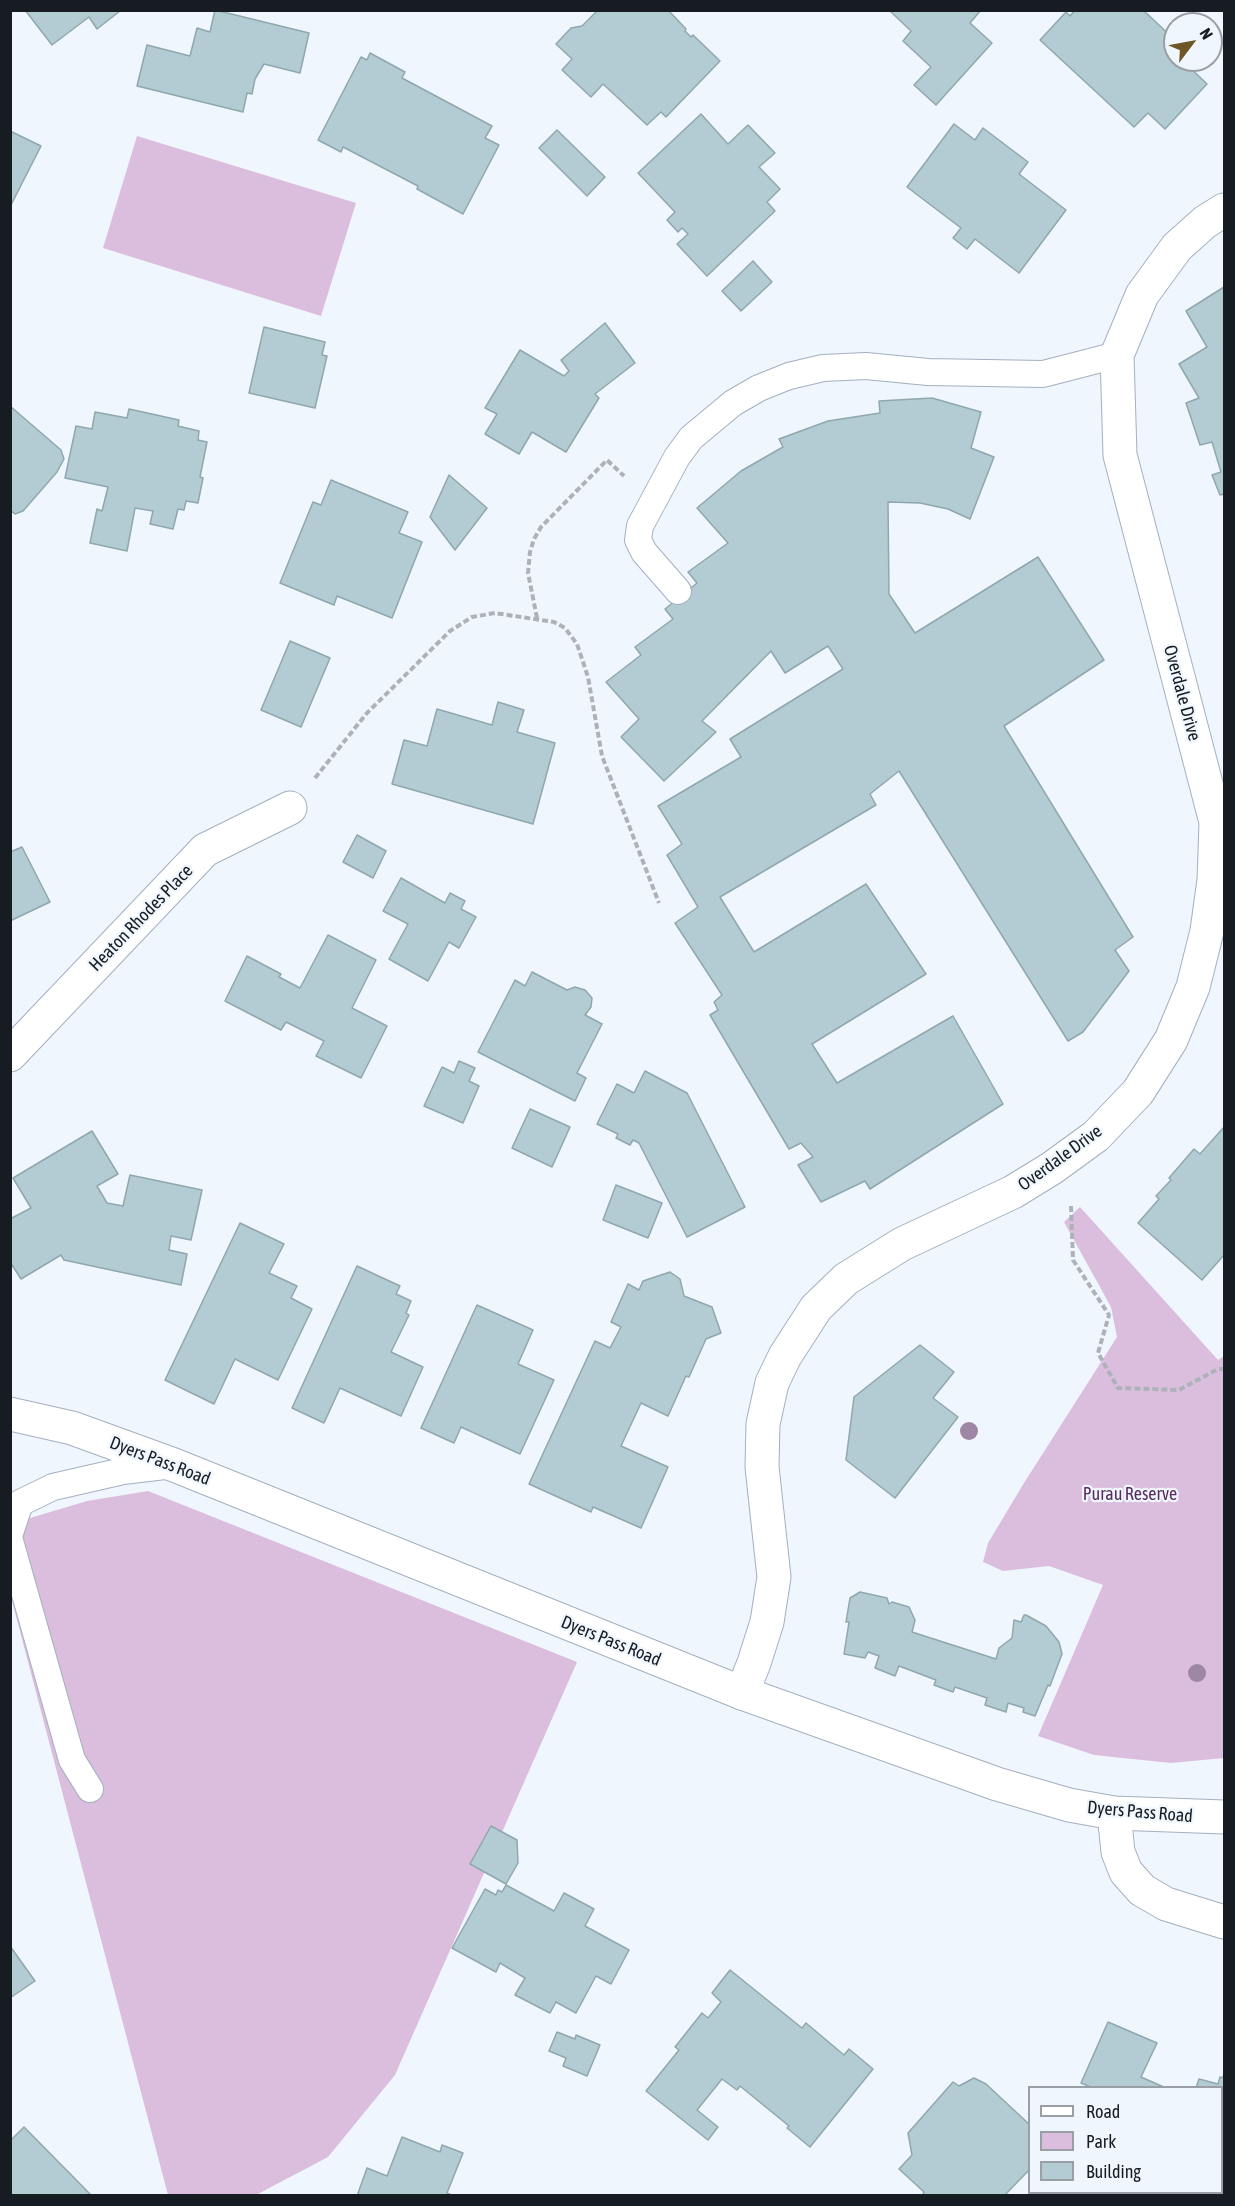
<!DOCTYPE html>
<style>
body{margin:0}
#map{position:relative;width:1235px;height:2206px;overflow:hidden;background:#f0f6fd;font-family:"Asap Condensed",sans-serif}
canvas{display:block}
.frame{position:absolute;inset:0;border:12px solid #171c22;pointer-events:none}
.legend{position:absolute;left:1028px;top:2086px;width:195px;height:108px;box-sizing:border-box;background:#f0f6fd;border:2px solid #999fa5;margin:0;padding:8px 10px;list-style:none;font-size:18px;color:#171c22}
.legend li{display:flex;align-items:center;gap:12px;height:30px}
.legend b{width:30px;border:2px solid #999fa5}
.north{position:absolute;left:1163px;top:12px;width:60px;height:60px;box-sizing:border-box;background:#f0f6fd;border:2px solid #999fa5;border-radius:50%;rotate:58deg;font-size:16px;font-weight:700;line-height:24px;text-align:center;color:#171c22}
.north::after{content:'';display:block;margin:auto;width:21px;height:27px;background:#6e5627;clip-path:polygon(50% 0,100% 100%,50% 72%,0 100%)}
</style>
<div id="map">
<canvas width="1235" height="2206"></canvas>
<div class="frame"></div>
<ul class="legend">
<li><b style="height:8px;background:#fff"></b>Road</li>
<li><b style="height:16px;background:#dbbdde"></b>Park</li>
<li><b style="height:16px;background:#b3cbd3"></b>Building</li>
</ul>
<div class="north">N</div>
</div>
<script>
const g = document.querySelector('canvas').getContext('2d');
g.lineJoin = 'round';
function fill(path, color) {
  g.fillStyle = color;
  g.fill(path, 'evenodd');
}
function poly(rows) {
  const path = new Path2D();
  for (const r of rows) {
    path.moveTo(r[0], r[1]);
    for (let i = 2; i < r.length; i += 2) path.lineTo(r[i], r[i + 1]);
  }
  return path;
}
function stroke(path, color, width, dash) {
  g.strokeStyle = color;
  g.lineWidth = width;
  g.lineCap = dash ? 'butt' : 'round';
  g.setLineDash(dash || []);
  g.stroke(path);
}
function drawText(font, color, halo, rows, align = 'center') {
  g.font = font + ' "Asap Condensed",sans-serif';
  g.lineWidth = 4.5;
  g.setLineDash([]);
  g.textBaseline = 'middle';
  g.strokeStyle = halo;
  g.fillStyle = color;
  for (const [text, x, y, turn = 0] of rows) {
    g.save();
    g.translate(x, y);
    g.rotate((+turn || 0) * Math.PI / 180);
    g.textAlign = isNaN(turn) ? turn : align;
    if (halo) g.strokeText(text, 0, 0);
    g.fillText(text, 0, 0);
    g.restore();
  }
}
fill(poly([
 [137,136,356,203,321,316,103,248],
 [1080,1207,1218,1360,1224,1356,1224,1758,1171,1763,1094,1755,1038,1736,1103,1585,1049,1566,1003,1571,983,1562,988,1543,1024,1483,1117,1337,1111,1307,1064,1222],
 [148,1491,577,1662,395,2075,328,2157,256,2195,168,2195,11,1597,10,1524,87,1501]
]), '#dbbdde');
const building = poly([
 [25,10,119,10,120,11,97,29,89,17,52,45,25,10],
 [215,10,309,33,300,73,264,64,255,79,252,94,247,93,243,112,137,86,147,45,190,56,197,28,210,32,215,10],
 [598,10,668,10,686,29,685,31,691,37,693,35,720,61,666,117,661,112,647,125,603,84,591,97,562,70,572,59,556,44,571,28,582,26,598,10],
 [889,10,981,10,970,23,992,43,936,105,914,85,931,67,903,41,911,31,889,10],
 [1075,10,1143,10,1175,40,1175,46,1171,50,1175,54,1175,60,1182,60,1207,84,1165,129,1148,113,1134,127,1040,40,1066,12,1070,16,1075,10],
 [370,53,405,72,402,78,492,126,485,138,499,145,463,214,417,189,418,186,343,147,341,152,318,140,361,57,367,60,370,53],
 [701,114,728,144,748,125,775,153,759,167,780,189,767,202,775,211,707,276,677,244,688,234,682,228,678,232,667,220,675,212,638,173,701,114],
 [954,124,975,140,983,128,1028,162,1019,174,1066,210,1019,273,975,239,967,249,953,238,961,228,907,187,954,124],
 [557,130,605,177,587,196,539,148,557,130],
 [10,131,41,146,10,207,10,131],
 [753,261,772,282,741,311,722,291,753,261],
 [1224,287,1224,494,1220,495,1212,475,1221,472,1212,442,1200,445,1186,403,1199,398,1179,364,1207,347,1186,311,1224,287],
 [605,323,635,363,595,394,599,398,566,452,532,432,519,454,485,434,497,414,485,408,520,350,564,376,569,371,561,360,605,323],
 [264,327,325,342,322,355,327,356,315,408,249,393,264,327],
 [932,398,981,412,971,448,994,457,970,519,948,509,920,503,888,502,889,594,915,633,1038,557,1104,660,1004,726,1133,937,1115,950,1129,971,1083,1032,1068,1041,899,771,870,794,876,805,720,897,754,952,866,884,926,974,812,1044,837,1083,953,1016,1003,1104,870,1189,865,1181,821,1202,798,1165,813,1157,801,1143,789,1149,710,1015,718,1010,714,1002,722,995,675,923,698,907,667,855,682,844,658,806,741,757,730,739,843,669,828,646,785,673,771,651,702,721,716,732,664,781,621,737,639,719,606,682,641,655,635,647,673,619,665,609,697,583,688,572,728,543,697,508,741,471,783,447,779,439,828,421,880,413,879,401,932,398],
 [10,406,61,450,64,459,57,472,23,511,15,514,10,510,10,406],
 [129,409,179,420,178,426,199,431,198,440,207,442,200,477,203,478,198,503,186,501,184,510,178,509,173,529,150,524,153,511,135,508,127,551,90,543,97,509,102,511,108,487,65,478,76,426,92,429,95,412,127,418,129,409],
 [449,475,487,508,455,550,430,517,449,475],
 [331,480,408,512,399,533,422,542,392,618,337,596,334,605,280,583,313,502,321,505,331,480],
 [290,641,330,658,301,727,261,710,290,641],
 [498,702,524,710,517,732,555,743,533,824,392,784,404,740,427,746,437,709,492,725,498,702],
 [357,835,386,851,373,878,343,862,357,835],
 [22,847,50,902,10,921,10,852,22,847],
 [401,878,445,903,450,893,465,901,461,909,476,917,459,948,449,942,428,981,389,959,408,924,383,911,401,878],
 [328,935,376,960,352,1008,387,1026,361,1078,316,1056,324,1041,286,1022,281,1030,225,1001,247,956,281,974,279,977,300,988,328,935],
 [532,972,567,990,575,987,585,990,592,998,591,1007,585,1015,602,1024,577,1073,586,1078,575,1101,478,1052,515,980,525,986,532,972],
 [459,1061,475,1068,469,1081,479,1086,463,1123,424,1106,442,1067,454,1073,459,1061],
 [645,1071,687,1093,745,1207,687,1237,639,1143,633,1140,630,1145,616,1138,618,1134,597,1124,617,1084,634,1093,645,1071],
 [530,1109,570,1127,552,1167,512,1148,530,1109],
 [1224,1127,1224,1255,1202,1280,1138,1223,1159,1199,1156,1196,1171,1180,1169,1178,1194,1149,1200,1154,1224,1127],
 [92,1131,118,1174,97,1186,107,1203,123,1206,130,1175,202,1190,191,1240,171,1236,169,1250,187,1254,181,1285,64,1260,61,1255,21,1279,10,1262,10,1219,31,1208,13,1178,92,1131],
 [616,1185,662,1203,648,1238,603,1220,616,1185],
 [240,1223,284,1244,269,1273,297,1286,291,1298,312,1309,278,1380,235,1359,214,1404,165,1380,240,1223],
 [357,1266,400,1286,396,1294,411,1301,406,1313,409,1315,391,1352,423,1367,401,1416,340,1388,324,1423,292,1408,357,1266],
 [670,1272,680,1279,684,1296,712,1307,721,1333,706,1339,689,1377,686,1376,668,1416,641,1403,621,1446,668,1467,641,1528,593,1507,591,1512,529,1484,595,1341,610,1348,621,1327,611,1322,628,1284,639,1290,643,1281,670,1272],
 [477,1305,533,1330,518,1364,554,1380,520,1454,461,1427,454,1443,421,1428,477,1305],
 [920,1345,954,1372,933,1398,958,1417,895,1498,846,1460,854,1397,920,1345],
 [860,1592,887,1598,889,1604,892,1602,909,1607,915,1620,912,1632,996,1659,999,1648,1012,1638,1014,1620,1021,1622,1024,1615,1026,1615,1046,1626,1059,1642,1062,1654,1050,1686,1048,1685,1035,1716,1023,1712,1024,1708,1008,1703,1006,1712,985,1705,987,1698,955,1687,953,1692,934,1685,936,1680,899,1666,895,1676,875,1668,879,1656,868,1652,865,1658,844,1654,849,1622,846,1622,850,1598,860,1592],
 [491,1826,517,1840,518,1863,506,1884,470,1864,491,1826],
 [506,1885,554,1911,564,1893,594,1909,585,1926,629,1950,611,1984,596,1976,576,2013,556,2002,550,2013,515,1995,525,1978,500,1963,496,1972,452,1948,485,1889,496,1895,498,1890,502,1892,506,1885],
 [10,1946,35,1981,10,1998,10,1946],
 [730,1970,802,2028,806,2023,844,2055,849,2049,873,2069,810,2147,787,2128,789,2126,740,2086,737,2090,722,2079,697,2110,718,2127,708,2140,646,2091,679,2050,675,2047,702,2013,708,2018,721,2002,712,1993,730,1970],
 [1108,2022,1157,2043,1141,2077,1166,2088,1093,2088,1081,2083,1108,2022],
 [557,2032,575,2039,576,2035,600,2045,587,2076,563,2066,566,2058,549,2051,557,2032],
 [1224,2073,1224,2143,1222,2143,1222,2088,1196,2088,1199,2079,1218,2084,1220,2077,1223,2078,1224,2073],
 [974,2078,986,2084,1030,2125,1030,2169,1004,2196,922,2196,924,2192,899,2169,912,2155,908,2133,953,2082,959,2086,974,2078],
 [24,2127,92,2196,10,2196,10,2141,24,2127],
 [402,2137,440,2152,442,2145,463,2153,447,2193,454,2196,357,2196,367,2168,387,2176,402,2137],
 [1176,2192,1212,2192,1211,2196,1174,2196,1176,2192]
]);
fill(building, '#b3cbd3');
stroke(building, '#8fa7ae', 1.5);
const lane = poly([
 [678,591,644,552,638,540,640,526,677,457,691,438,733,403,759,388,789,376,823,368,866,366,928,372,1043,374,1117,355],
 [10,1533,20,1503,53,1487,123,1471,173,1465],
 [10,1541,72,1760,90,1789]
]);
const street = poly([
 [10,1055,205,850,290,808],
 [742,1693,754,1663,767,1622,774,1577,762,1467,763,1424,772,1383,785,1356,816,1308,846,1279,902,1244,1013,1192,1052,1168,1096,1136,1138,1092,1171,1040,1193,987,1207,931,1214,880,1216,822,1120,455,1117,355,1142,295,1177,247,1205,222,1224,210],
 [1114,1813,1118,1852,1126,1872,1142,1890,1166,1904,1224,1922]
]);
const secondary = poly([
 [10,1414,72,1428,174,1465,742,1693,997,1784,1069,1805,1114,1813,1224,1817]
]);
stroke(lane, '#a3b0c1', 28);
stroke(street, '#a3b0c1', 35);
stroke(secondary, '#a3b0c1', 35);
stroke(poly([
 [537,618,528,573,530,552,534,539,541,527,607,460,624,476],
 [315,778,367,713,450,631,472,617,495,613,554,622,565,628,577,644,588,677,602,756,659,903],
 [1071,1206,1073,1260,1109,1315,1098,1353,1118,1388,1179,1390,1218,1369,1224,1369]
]), '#adb2b9', 4, [6, 3]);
stroke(lane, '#fff', 26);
stroke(street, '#fff', 33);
stroke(secondary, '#fff', 33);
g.fillStyle = '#9e86a6';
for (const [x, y] of [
 [969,1431],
 [1197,1673]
]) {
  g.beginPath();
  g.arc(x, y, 9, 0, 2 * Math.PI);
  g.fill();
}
drawText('18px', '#171c22', '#f0f6fd', [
 ["Overdale Drive",1182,693,75],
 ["Heaton Rhodes Place",141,918,-46],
 ["Overdale Drive",1060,1158,-36],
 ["Dyers Pass Road",160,1461,21],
 ["Dyers Pass Road",611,1641,22],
 ["Dyers Pass Road",1140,1812,5]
]);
drawText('18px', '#5a2b5f', '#f0f6fd', [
 ["Purau Reserve",1130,1494]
]);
</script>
